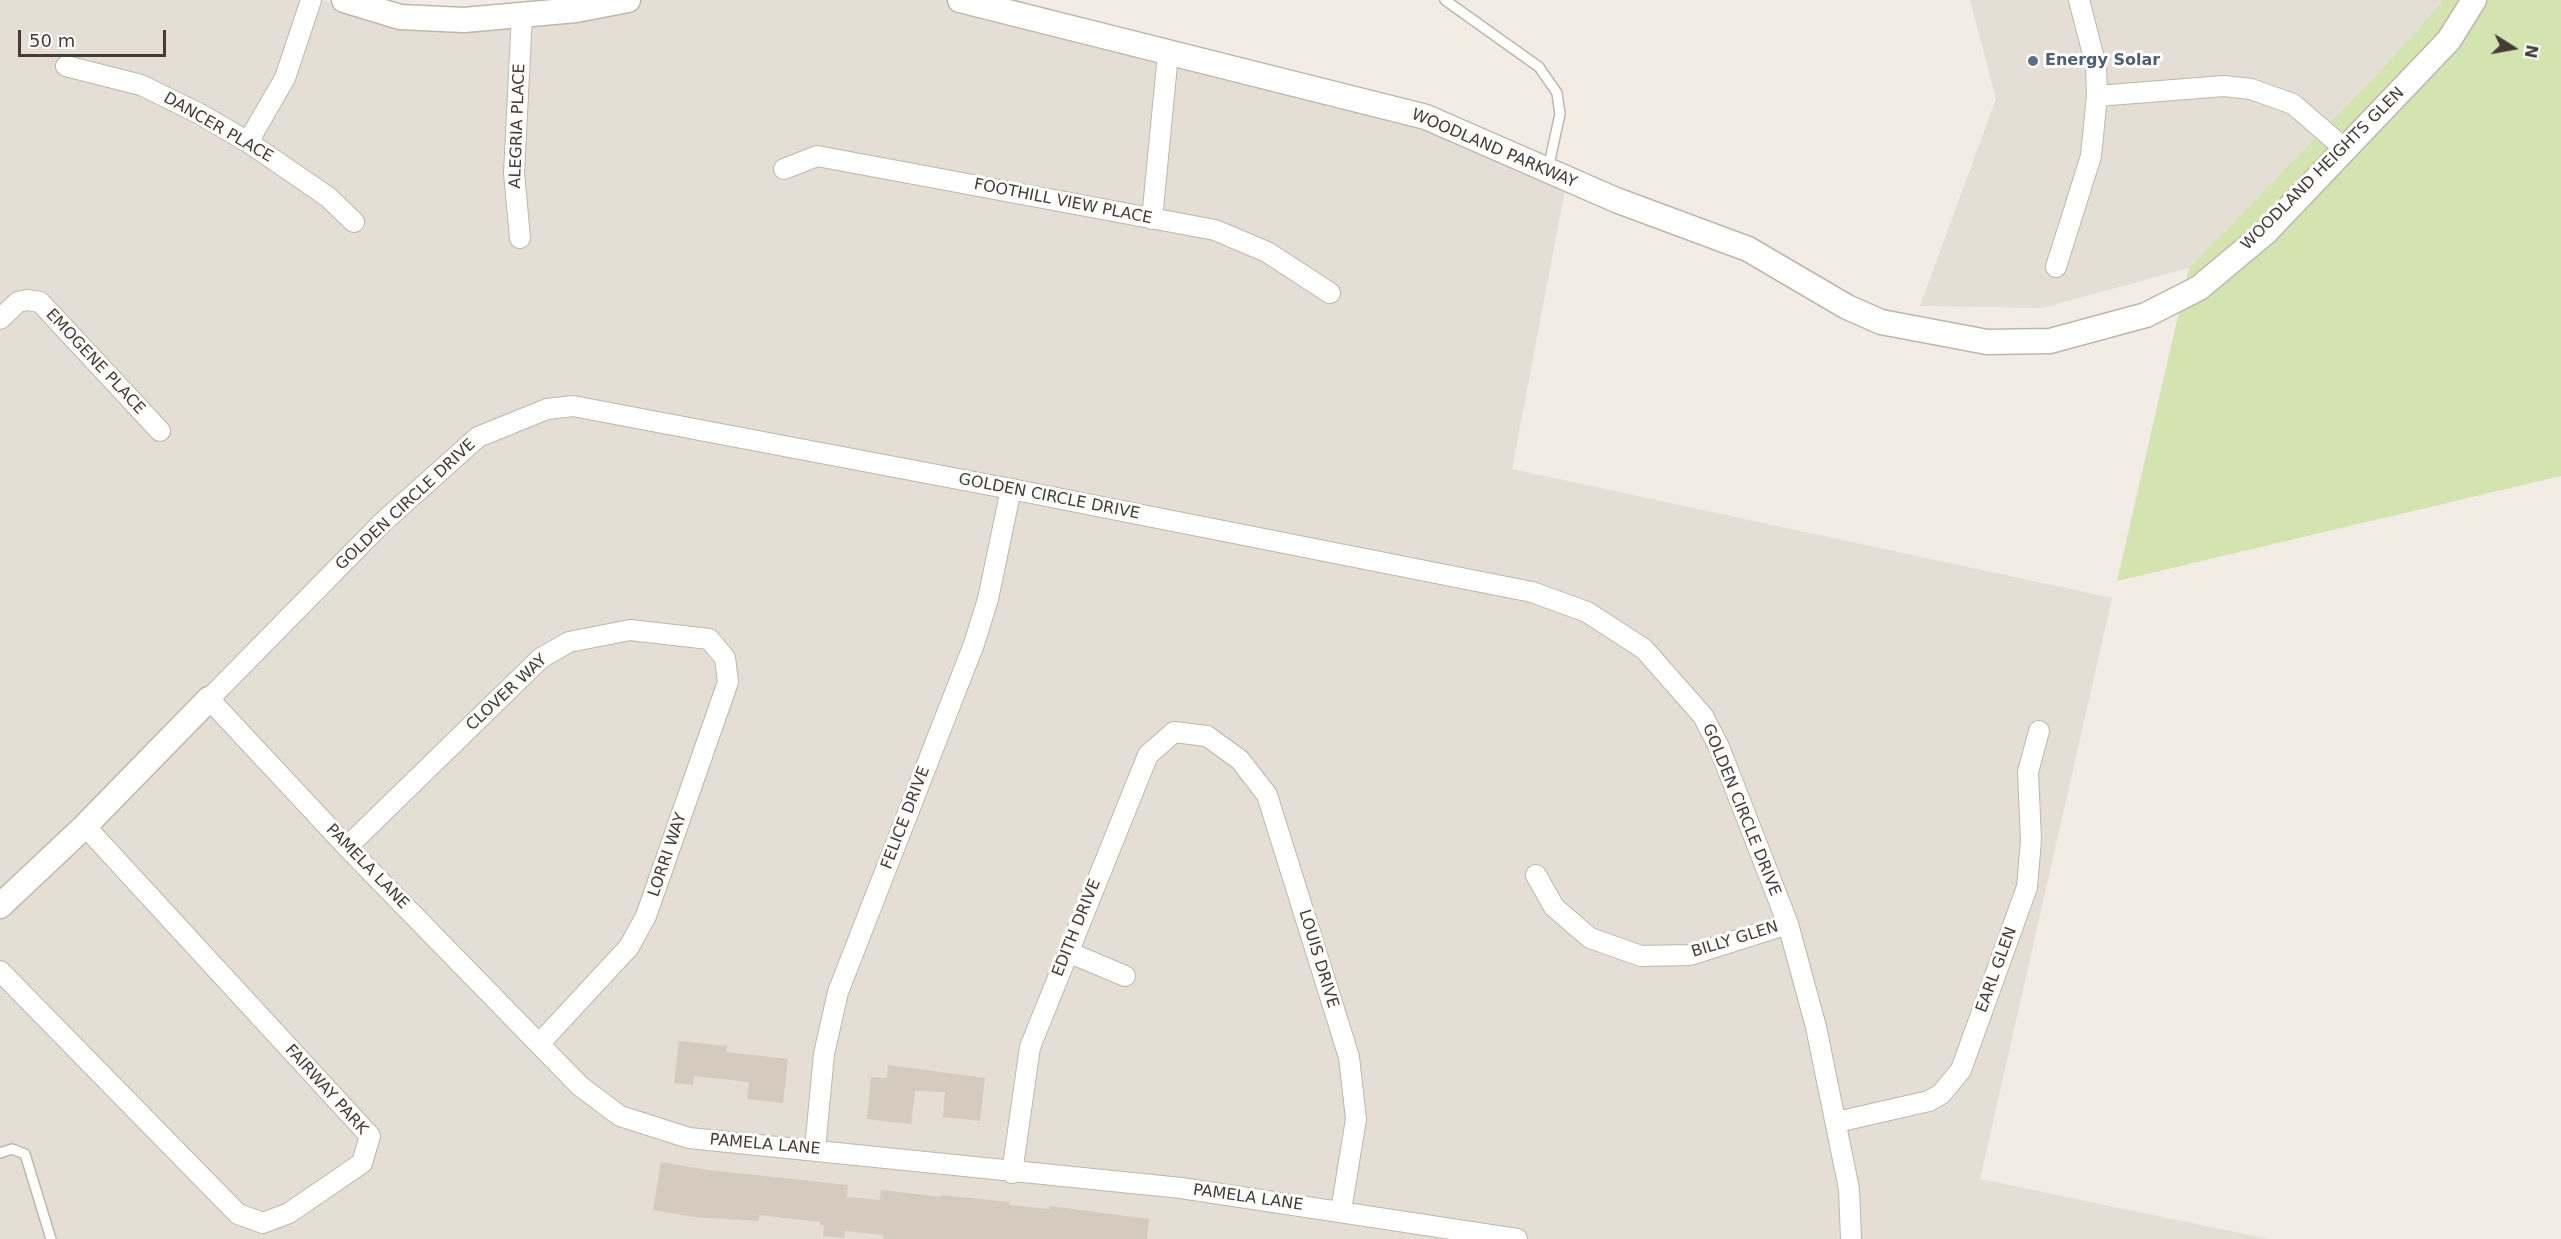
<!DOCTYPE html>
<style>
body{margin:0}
#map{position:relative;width:2561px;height:1239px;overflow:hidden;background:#f2ece5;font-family:"DejaVu Sans",sans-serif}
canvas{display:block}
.north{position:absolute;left:2483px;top:18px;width:60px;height:60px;-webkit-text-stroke:4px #fff;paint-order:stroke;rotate:101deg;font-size:16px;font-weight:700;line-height:24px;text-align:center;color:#443c35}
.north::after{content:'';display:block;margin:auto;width:21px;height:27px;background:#443c35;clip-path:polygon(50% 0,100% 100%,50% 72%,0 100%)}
.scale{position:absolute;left:18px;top:30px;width:148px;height:27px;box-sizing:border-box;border:3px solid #443c35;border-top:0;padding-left:8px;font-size:18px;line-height:21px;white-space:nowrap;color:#443c35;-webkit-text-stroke:4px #fff;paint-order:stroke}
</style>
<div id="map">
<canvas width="2561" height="1239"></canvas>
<div class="north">N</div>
<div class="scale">50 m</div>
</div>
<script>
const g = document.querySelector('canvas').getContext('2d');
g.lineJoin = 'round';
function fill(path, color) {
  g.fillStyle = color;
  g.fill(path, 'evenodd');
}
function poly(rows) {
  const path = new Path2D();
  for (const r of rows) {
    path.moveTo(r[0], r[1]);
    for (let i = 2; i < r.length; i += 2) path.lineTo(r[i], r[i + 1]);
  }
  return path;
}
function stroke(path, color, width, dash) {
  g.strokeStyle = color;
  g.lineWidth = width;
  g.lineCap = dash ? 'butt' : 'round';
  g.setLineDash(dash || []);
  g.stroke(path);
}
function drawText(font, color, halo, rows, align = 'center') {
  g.font = font + ' "DejaVu Sans",sans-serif';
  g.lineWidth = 6;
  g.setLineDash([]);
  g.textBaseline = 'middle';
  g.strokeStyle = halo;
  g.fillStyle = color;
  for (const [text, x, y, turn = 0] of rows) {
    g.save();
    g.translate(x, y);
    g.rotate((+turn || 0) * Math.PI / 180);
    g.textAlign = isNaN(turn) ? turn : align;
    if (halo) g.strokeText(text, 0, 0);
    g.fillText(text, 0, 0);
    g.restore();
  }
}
fill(poly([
 [0,0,322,0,371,14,614,0,959,0,1365,104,1567,179,1512,469,2112,598,1980,1179,2268,1239,0,1239],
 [1970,0,2441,0,2441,3,2380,71,2189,268,2042,308,1920,306,1996,99]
]), '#e5ded4');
fill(poly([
 [2441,0,2561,0,2561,476,2117,581,2189,268,2380,71,2441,3]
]), '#d3e4b0');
fill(poly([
 [679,1041,727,1046,726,1052,788,1059,783,1103,747,1099,749,1082,694,1076,693,1085,674,1083],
 [888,1065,985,1078,980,1121,943,1117,945,1092,915,1091,911,1124,867,1119,871,1077,887,1078],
 [661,1162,708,1170,848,1185,847,1197,880,1200,881,1190,941,1197,941,1195,1010,1202,1009,1205,1050,1209,1050,1206,1149,1219,1147,1239,883,1239,883,1235,845,1231,844,1238,823,1236,824,1225,820,1225,820,1222,759,1215,759,1221,694,1217,653,1210]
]), '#d5cabe');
const service = poly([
 [1445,0,1539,67,1557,93,1560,114,1548,169],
 [0,1153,12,1149,25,1154,51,1239]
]);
const minor = poly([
 [66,66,141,85,200,114,248,142,328,197,354,222],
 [2097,96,2224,86,2251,89,2293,104,2345,149],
 [248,142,285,78,311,0],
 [784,169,817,156,1215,230,1267,252,1330,293],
 [1152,219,1168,54],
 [520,238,514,173,522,15],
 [2056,267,2091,156,2097,96,2096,66,2079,0],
 [0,319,18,302,27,300,40,302,160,431],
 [347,847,541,658,569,642,630,630,709,639,725,658,728,682,646,916,629,947,539,1044],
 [1536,875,1554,907,1590,938,1641,956,1690,955,1788,924],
 [1068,952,1125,976],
 [0,971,238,1214,263,1223,289,1213,362,1163,370,1136,85,826],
 [1837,1122,1929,1101,1941,1094,1961,1070,2027,887,2031,840,2028,772,2039,731],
 [815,1149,824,1054,838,992,974,644,988,599,1011,489],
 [1012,1173,1030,1047,1148,755,1174,732,1207,736,1240,760,1267,795,1349,1057,1356,1119,1341,1211],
 [1517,1239,1181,1188,689,1138,620,1116,580,1086,347,847,209,699,383,522,478,437,547,409,573,406,1011,489,1532,592,1587,612,1644,649,1703,716,1719,747,1788,924,1816,1027,1849,1189,1851,1239]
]);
const tertiary = poly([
 [344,0,400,17,464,20,576,10,628,0],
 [960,0,1426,117,1616,200,1748,249,1847,307,1881,322,1987,342,2050,341,2146,315,2199,288,2266,232,2449,40,2474,0],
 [0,906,85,826,209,699]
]);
stroke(service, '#bfb6ab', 12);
stroke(minor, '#bfb6ab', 22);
stroke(tertiary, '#bfb6ab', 27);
stroke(service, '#fff', 9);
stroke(minor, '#fff', 20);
stroke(tertiary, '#fff', 24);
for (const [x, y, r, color] of [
 [2033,61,6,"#5c6f8a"]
]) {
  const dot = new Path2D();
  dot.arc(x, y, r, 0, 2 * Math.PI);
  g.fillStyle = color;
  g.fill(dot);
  stroke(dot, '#fff', 2);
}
drawText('bold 16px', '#4e5e75', '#fff', [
 ["Energy Solar",2045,61]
], 'left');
drawText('16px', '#443c35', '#fff', [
 ["ALEGRIA PLACE",518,126,-88],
 ["DANCER PLACE",218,128,30],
 ["WOODLAND PARKWAY",1494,149,23],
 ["WOODLAND HEIGHTS GLEN",2323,169,-45],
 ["FOOTHILL VIEW PLACE",1063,202,11],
 ["EMOGENE PLACE",95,362,47],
 ["GOLDEN CIRCLE DRIVE",1049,497,11],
 ["GOLDEN CIRCLE DRIVE",406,505,-43],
 ["CLOVER WAY",507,693,-43],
 ["GOLDEN CIRCLE DRIVE",1741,810,68],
 ["FELICE DRIVE",906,818,-69],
 ["LORRI WAY",668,855,-71],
 ["PAMELA LANE",367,867,46],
 ["EDITH DRIVE",1077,928,-68],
 ["BILLY GLEN",1735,940,-17],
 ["LOUIS DRIVE",1318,959,73],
 ["EARL GLEN",1997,970,-70],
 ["FAIRWAY PARK",326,1090,48],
 ["PAMELA LANE",765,1145,5],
 ["PAMELA LANE",1248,1198,8]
]);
</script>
